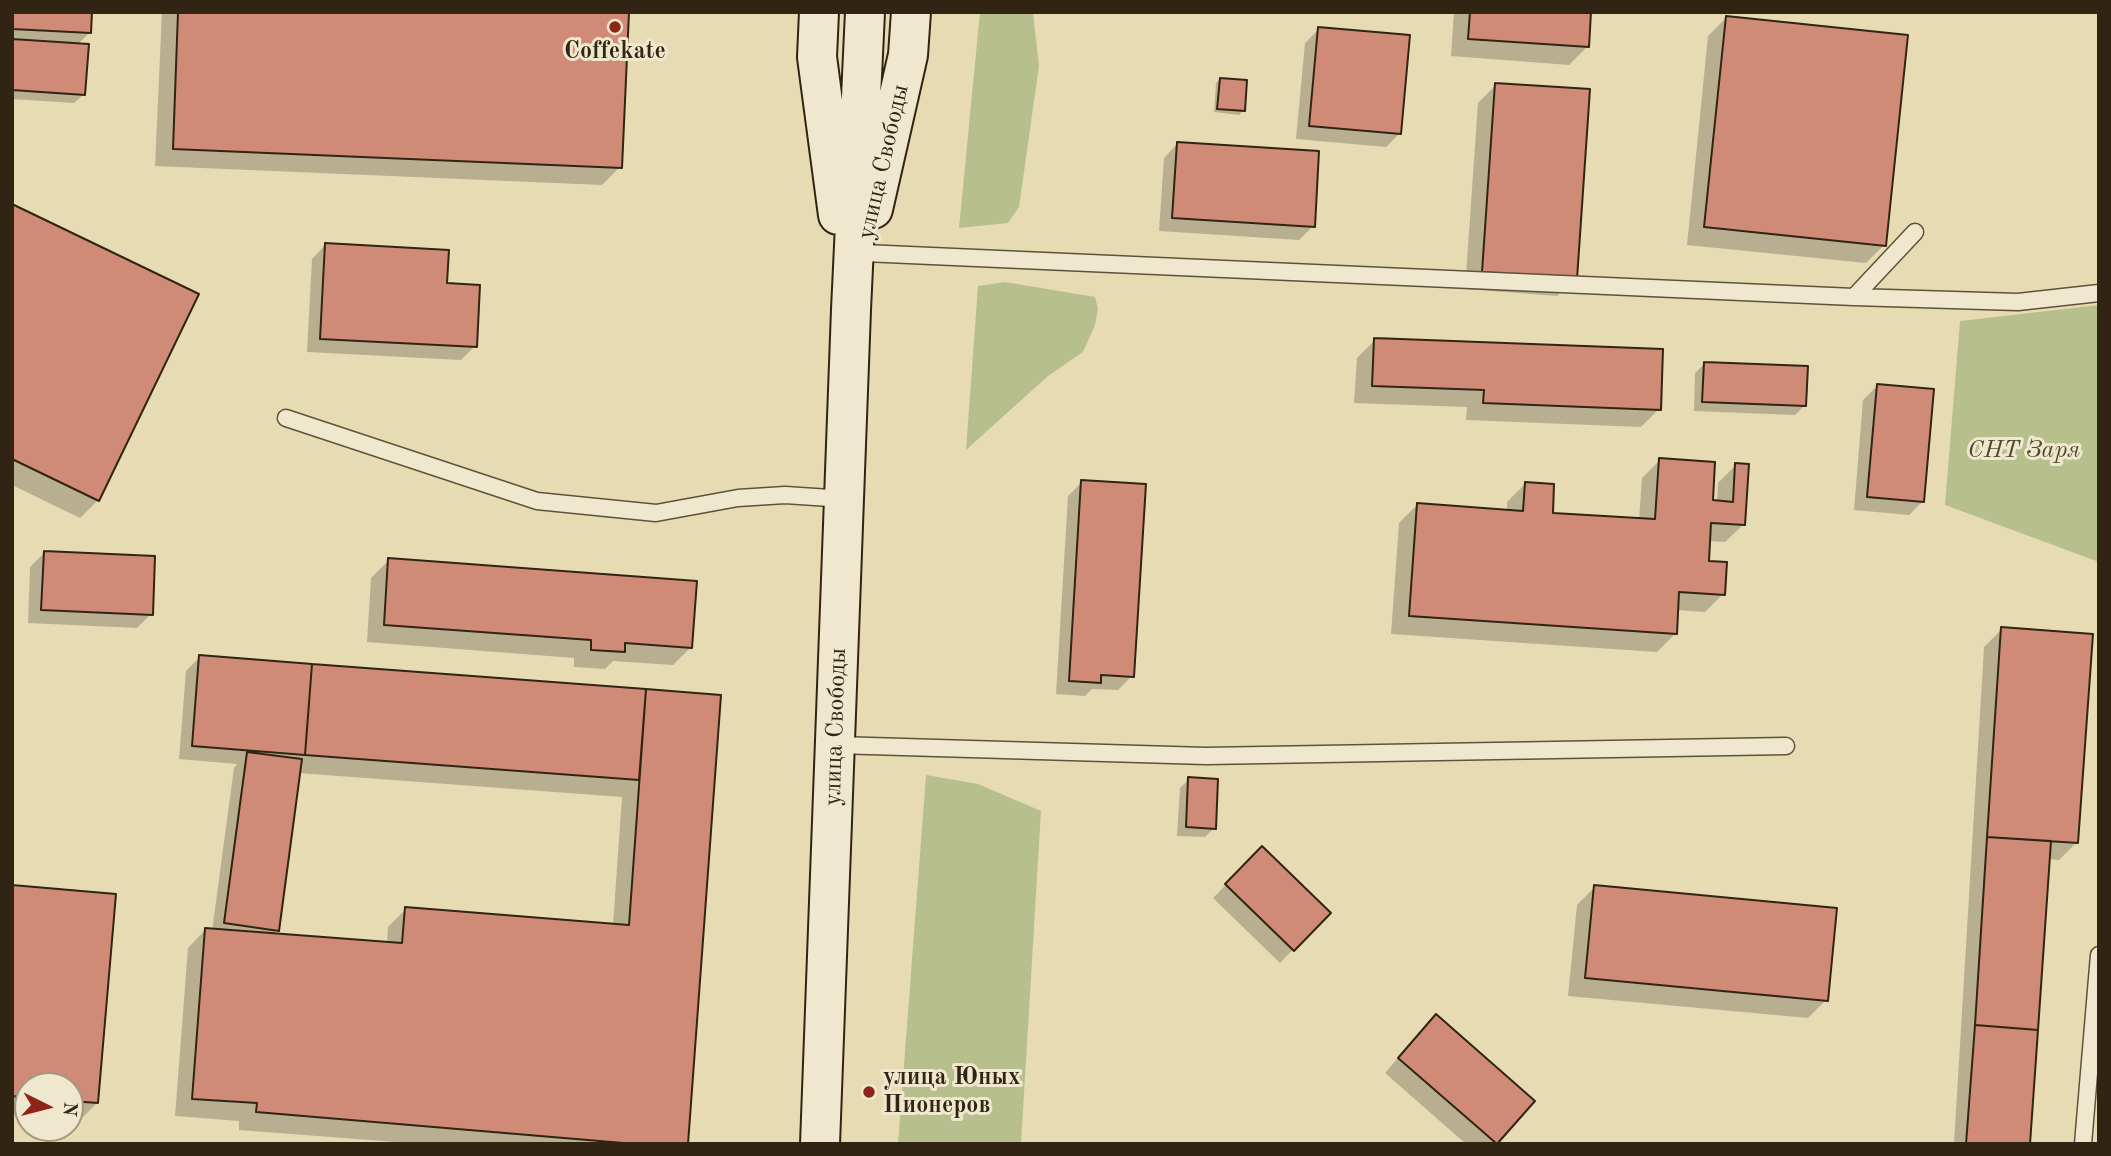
<!DOCTYPE html>
<meta charset="utf-8">
<style>
body{margin:0}
#map{position:relative;width:2111px;height:1156px;overflow:hidden;background:#e7dbb4;font-family:"Old Standard TT",serif}
canvas{display:block}
.frame{position:absolute;inset:0;border:14px solid #312412;pointer-events:none}
.north{position:absolute;left:14px;top:1072px;width:70px;height:70px;box-sizing:border-box;background:#efe8ce;border:2px solid #a39a83;border-radius:50%;rotate:96deg;font-size:19px;font-weight:700;line-height:28px;text-align:center;color:#312412}
.north::after{content:'';display:block;margin:auto;width:24px;height:32px;background:#8f2418;clip-path:polygon(50% 0,100% 100%,50% 72%,0 100%)}
</style>
<div id="map">
<canvas width="2111" height="1156"></canvas>
<div class="frame"></div>
<div class="north">N</div>
</div>
<script>
const g = document.querySelector('canvas').getContext('2d');
g.lineJoin = 'round';
function fill(path, color) {
  g.fillStyle = color;
  g.fill(path, 'evenodd');
}
function poly(rows) {
  const path = new Path2D();
  for (const r of rows) {
    path.moveTo(r[0], r[1]);
    for (let i = 2; i < r.length; i += 2) path.lineTo(r[i], r[i + 1]);
  }
  return path;
}
function stroke(path, color, width, dash) {
  g.strokeStyle = color;
  g.lineWidth = width;
  g.lineCap = dash ? 'butt' : 'round';
  g.setLineDash(dash || []);
  g.stroke(path);
}
function drawText(font, color, halo, rows, align = 'center') {
  g.font = font + ' "Old Standard TT",serif';
  g.lineWidth = 6;
  g.setLineDash([]);
  g.textBaseline = 'middle';
  g.strokeStyle = halo;
  g.fillStyle = color;
  for (const [text, x, y, turn = 0] of rows) {
    g.save();
    g.translate(x, y);
    g.rotate((+turn || 0) * Math.PI / 180);
    g.textAlign = isNaN(turn) ? turn : align;
    if (halo) g.strokeText(text, 0, 0);
    g.fillText(text, 0, 0);
    g.restore();
  }
}
fill(poly([
 [980,12,1033,12,1039,66,1019,207,1008,223,959,228],
 [1005,282,1095,297,1098,309,1095,325,1083,352,1048,376,966,450,978,286],
 [2099,305,2099,562,1945,505,1960,321],
 [926,775,978,784,1041,811,1021,1144,898,1144]
]), '#b7c08c');
fill(poly([
 [12,12,90,32,77,45,84,94,74,103,12,99],
 [162,12,627,12,620,167,602,185,155,166],
 [1454,12,1589,12,1587,47,1569,65,1451,56],
 [1726,18,1884,245,1866,263,1687,245,1708,36],
 [1319,29,1400,133,1386,147,1296,139,1305,43],
 [1220,79,1243,111,1239,115,1214,112,1216,83],
 [1496,85,1575,278,1557,296,1465,289,1478,103],
 [1177,144,1313,226,1299,240,1159,231,1164,158],
 [12,206,98,500,80,518,12,485],
 [325,245,445,285,475,346,461,360,307,352,312,259],
 [1375,340,1659,409,1641,427,1466,420,1467,407,1354,403,1357,358],
 [1704,364,1804,406,1795,415,1694,411,1695,373],
 [1877,386,1923,501,1909,515,1854,510,1863,400],
 [1660,460,1711,502,1717,502,1718,483,1736,465,1743,525,1725,542,1708,541,1707,562,1723,594,1705,612,1676,610,1675,634,1657,652,1391,634,1399,523,1417,505,1507,511,1507,502,1525,484,1551,514,1639,520,1642,478],
 [1082,482,1132,676,1118,690,1092,689,1085,696,1056,694,1068,496],
 [44,553,151,614,137,628,28,623,30,567],
 [389,560,691,647,673,665,613,661,605,669,574,667,574,658,367,642,371,578],
 [2002,629,2077,842,2059,860,2048,859,2029,1144,1954,1144,1984,647],
 [200,657,719,696,686,1144,422,1144,239,1130,239,1121,175,1116,188,948,205,930,212,931,234,768,237,764,179,759,186,671],
 [298,773,622,797,613,925,406,909,388,927,387,944,272,935,277,930],
 [1189,779,1214,828,1205,837,1177,836,1180,788],
 [1262,848,1328,913,1280,963,1213,898],
 [12,887,97,1103,79,1121,70,1120,70,1086,28,1086,28,1116,12,1115],
 [1595,887,1826,1000,1808,1018,1568,996,1577,905],
 [1422,1030,1532,1101,1495,1144,1466,1144,1385,1073]
]), '#0003');
const building = poly([
 [12,12,92,12,91,33,12,29,12,12],
 [178,12,629,12,622,168,173,149,178,12],
 [1470,12,1591,12,1589,47,1468,39,1470,12],
 [1726,16,1908,35,1886,246,1704,227,1726,16],
 [1318,27,1410,35,1401,134,1309,126,1318,27],
 [12,39,89,44,85,95,12,90,12,39],
 [1220,78,1247,80,1245,111,1217,109,1220,78],
 [1495,83,1590,89,1577,279,1482,272,1495,83],
 [1177,142,1319,151,1315,227,1172,218,1177,142],
 [12,204,199,294,99,501,12,459,12,204],
 [325,243,449,250,447,283,480,285,477,347,320,339,325,243],
 [1374,338,1663,349,1661,410,1483,403,1484,390,1372,386,1374,338],
 [1704,362,1808,366,1806,406,1702,402,1704,362],
 [1877,384,1934,389,1924,502,1867,497,1877,384],
 [1659,458,1715,462,1713,500,1733,502,1735,463,1749,464,1745,525,1711,523,1709,561,1727,562,1725,595,1679,592,1677,634,1409,616,1417,503,1523,511,1525,482,1554,484,1553,513,1655,519,1659,458],
 [1081,480,1146,484,1134,677,1101,675,1101,683,1069,681,1081,480],
 [44,551,155,556,153,615,41,610,44,551],
 [388,558,697,581,692,648,625,643,625,652,591,650,591,640,384,625,388,558],
 [2001,627,2093,634,2078,843,1987,837,2001,627],
 [199,655,312,664,305,755,192,746,199,655],
 [312,664,646,689,639,780,305,755,312,664],
 [646,689,721,695,688,1144,635,1144,256,1112,257,1103,192,1099,205,928,402,943,405,907,629,925,646,689],
 [247,752,302,759,279,931,224,923,247,752],
 [1188,777,1218,779,1216,829,1186,827,1188,777],
 [1987,837,2051,841,2038,1030,1975,1025,1987,837],
 [1262,846,1331,913,1294,951,1225,884,1262,846],
 [12,885,116,894,98,1103,70,1101,70,1086,28,1086,28,1098,12,1096,12,885],
 [1594,885,1837,908,1828,1001,1585,978,1594,885],
 [1436,1014,1535,1101,1497,1144,1398,1058,1436,1014],
 [1975,1025,2038,1030,2030,1144,1966,1144,1975,1025]
]);
fill(building, '#d08a78');
stroke(building, '#312412', 2);
const lane = poly([
 [864,253,1854,297,2018,302,2099,293],
 [1854,297,1915,232],
 [286,418,537,501,656,513,738,498,785,495,845,499],
 [836,745,1206,756,1786,746],
 [2083,1144,2099,955]
]);
const secondary = poly([
 [819,12,817,57,838,215],
 [873,209,908,55,911,12],
 [820,1144,851,310,865,12]
]);
stroke(lane, '#5e523a', 19);
stroke(secondary, '#312412', 42);
stroke(lane, '#efe8ce', 16);
stroke(secondary, '#efe8ce', 38);
for (const [x, y, r, color] of [
 [615,27,7,"#8f2418"],
 [869,1092,7,"#8f2418"]
]) {
  const dot = new Path2D();
  dot.arc(x, y, r, 0, 2 * Math.PI);
  g.fillStyle = color;
  g.fill(dot);
  stroke(dot, '#efe8ce', 2.5);
}
drawText('bold 24px', '#312412', '#efe8ce', [
 ["Coffekate",615,52],
 ["улица Юных",883,1078,"left"],
 ["Пионеров",883,1106,"left"]
]);
drawText('24px', '#312412', '#efe8ce', [
 ["улица Свободы",884,162,-77],
 ["улица Свободы",836,727,-88]
]);
drawText('italic 24px', '#524b30', '#efe8ce', [
 ["СНТ Заря",2024,451]
]);
</script>
